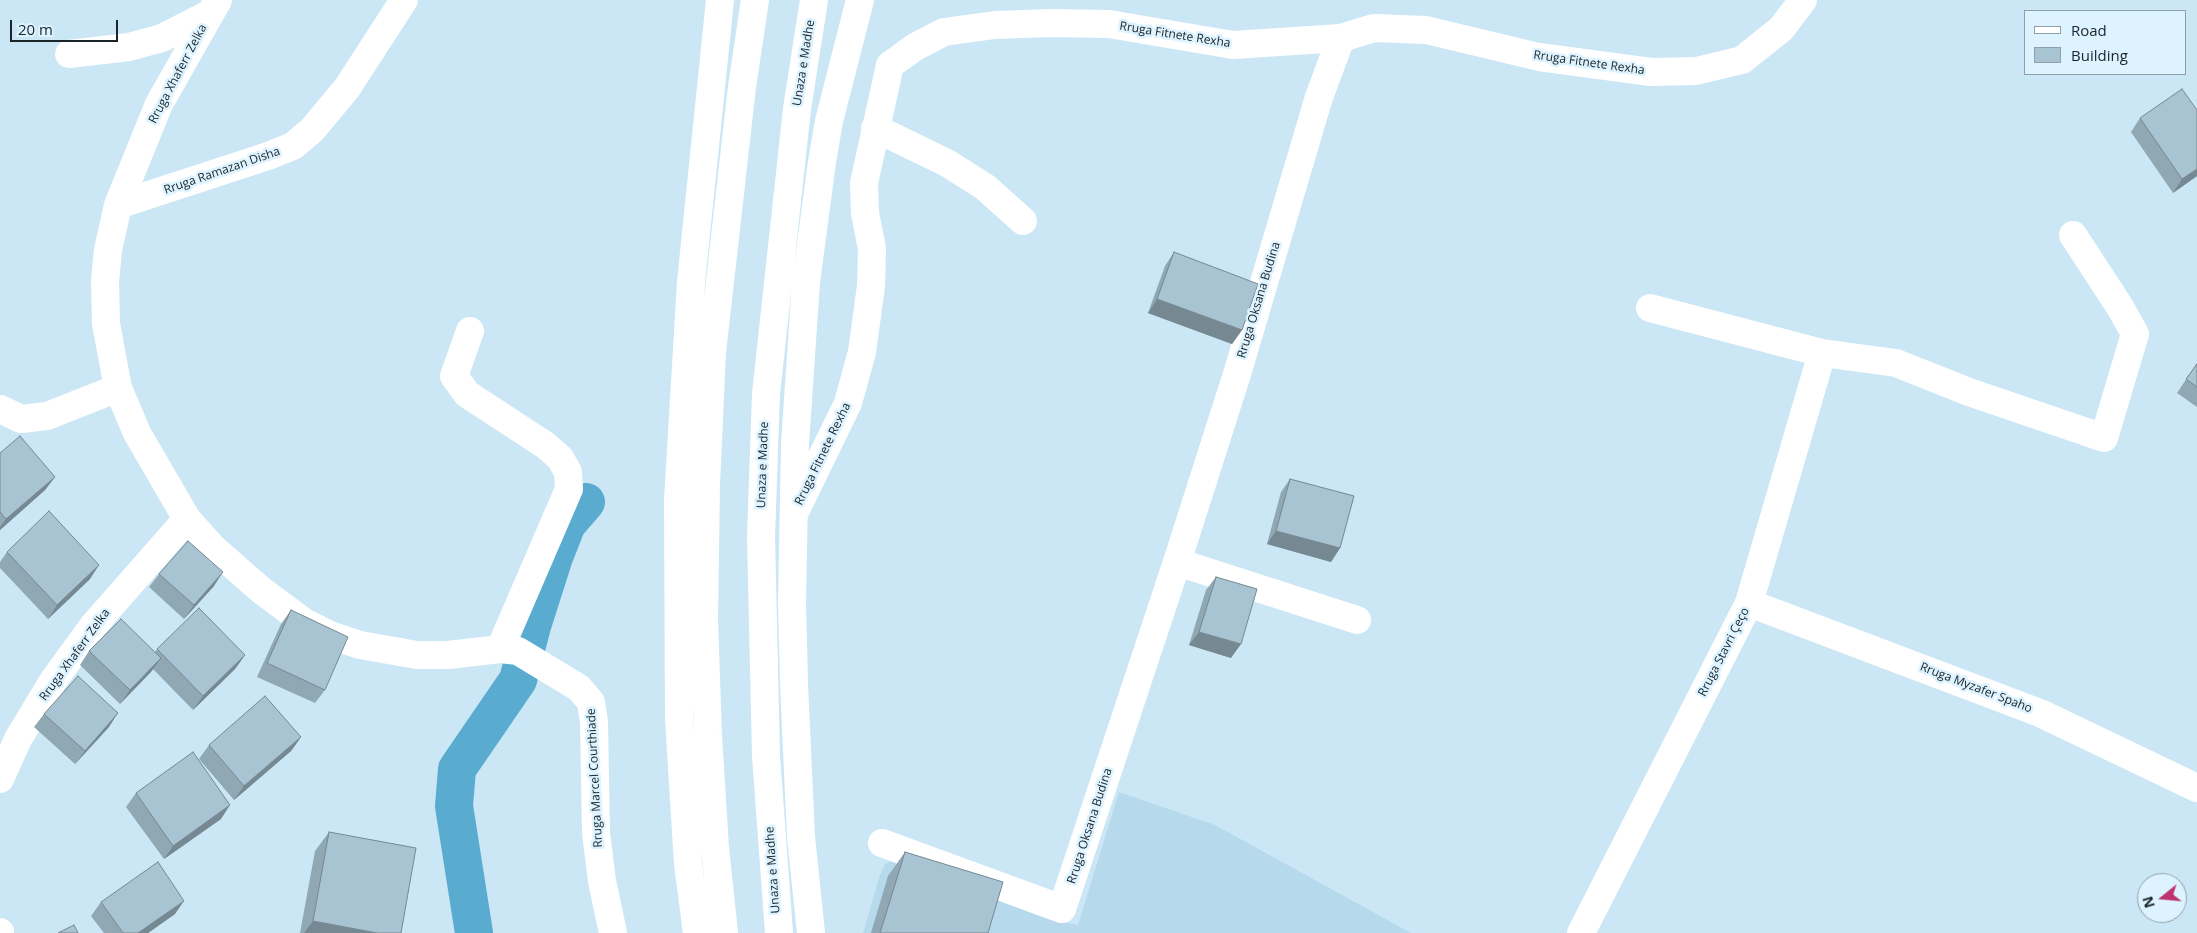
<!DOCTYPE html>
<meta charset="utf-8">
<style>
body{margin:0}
#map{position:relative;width:2197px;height:933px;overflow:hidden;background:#cbe7f5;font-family:"Open Sans",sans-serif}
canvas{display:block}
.legend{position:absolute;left:2024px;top:10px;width:162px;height:65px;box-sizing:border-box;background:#ddf3ff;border:1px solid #8fa0a9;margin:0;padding:6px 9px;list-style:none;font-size:15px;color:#1a2429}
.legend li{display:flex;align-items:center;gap:10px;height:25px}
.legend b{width:25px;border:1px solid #8fa0a9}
.north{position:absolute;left:2137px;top:873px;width:50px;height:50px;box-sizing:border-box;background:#ddf3ff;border:1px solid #8fa0a9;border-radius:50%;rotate:253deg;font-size:14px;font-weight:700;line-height:20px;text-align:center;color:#1a2429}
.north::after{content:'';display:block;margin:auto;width:18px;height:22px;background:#bc3370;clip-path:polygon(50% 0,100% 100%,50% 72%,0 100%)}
.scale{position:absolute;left:10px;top:20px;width:108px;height:22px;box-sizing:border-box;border:2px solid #1a2429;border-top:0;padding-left:6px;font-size:15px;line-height:18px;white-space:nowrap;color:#1a2429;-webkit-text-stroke:4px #ddf3ff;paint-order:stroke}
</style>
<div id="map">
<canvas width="2197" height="933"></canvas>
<ul class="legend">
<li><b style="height:6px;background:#fff"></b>Road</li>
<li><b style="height:14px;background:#a8c3d1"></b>Building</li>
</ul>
<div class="north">N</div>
<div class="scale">20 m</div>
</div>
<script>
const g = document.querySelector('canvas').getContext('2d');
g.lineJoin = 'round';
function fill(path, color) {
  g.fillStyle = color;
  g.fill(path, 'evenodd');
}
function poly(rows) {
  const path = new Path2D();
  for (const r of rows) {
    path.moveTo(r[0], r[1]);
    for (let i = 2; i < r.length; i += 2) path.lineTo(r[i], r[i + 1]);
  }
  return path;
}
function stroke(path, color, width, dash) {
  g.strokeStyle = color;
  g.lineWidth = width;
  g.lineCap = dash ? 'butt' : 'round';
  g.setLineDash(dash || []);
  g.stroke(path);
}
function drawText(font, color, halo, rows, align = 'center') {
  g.font = font + ' "Open Sans",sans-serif';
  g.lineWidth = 5;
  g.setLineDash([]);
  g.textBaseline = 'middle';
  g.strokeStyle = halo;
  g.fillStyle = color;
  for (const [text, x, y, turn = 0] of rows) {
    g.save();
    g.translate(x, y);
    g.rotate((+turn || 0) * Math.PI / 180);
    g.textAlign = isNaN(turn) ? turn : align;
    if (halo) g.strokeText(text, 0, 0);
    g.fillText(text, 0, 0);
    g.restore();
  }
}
fill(poly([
 [1119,792,1215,825,1411,933,863,933,879,878,885,864,894,860,1047,919,1078,925]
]), '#b6d9eb');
stroke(poly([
 [474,933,454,806,457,769,518,680,532,626,554,557,567,524,586,502]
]), '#59abd0', 38);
stroke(poly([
 [218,0,159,104,118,205,108,250,105,282,106,324,118,388,137,433,187,519,213,548,261,590,304,622,330,635,360,645,417,655,448,655,500,649,518,651,579,688,591,702,594,722,596,833,602,881,613,933],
 [69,54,129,47,162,38,211,13],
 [875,128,947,163,985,187,1023,221],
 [118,205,268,156,293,146,312,130,347,88,404,0],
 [1650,308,1822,353,1896,363,1969,392,2104,438,2135,334,2120,307,2073,235],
 [470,331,454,376,467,394,545,445,560,458,568,472,569,489,500,649],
 [0,409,21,419,47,416,118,388],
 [794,514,848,403,862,352,871,286,872,249,865,213,864,183,890,65,915,47,944,32,995,25,1051,23,1109,24,1233,45,1341,38,1374,28,1426,30,1539,57,1651,72,1696,71,1742,60,1781,29,1803,0],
 [1177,562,1357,620],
 [1749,603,2040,713,2197,788],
 [0,779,18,739,53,681,93,626,187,519],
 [882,843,1062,909,1177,562,1237,374,1319,97,1341,38],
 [0,932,0,933],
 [1581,933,1749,603,1822,353]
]), '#fff', 28);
stroke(poly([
 [697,933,688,864,679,719,678,500,691,282,720,0],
 [724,933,715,848,708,736,704,619,706,485,712,352,742,87,755,0],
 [779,933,766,756,761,537,766,394,797,109,814,0],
 [811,933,801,837,794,684,792,603,795,444,806,282,822,162,829,121,860,0]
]), '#fff', 28);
fill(poly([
 [2140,118,2197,176,2173,193,2131,132],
 [1174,252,1242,330,1232,344,1148,313,1165,266],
 [2197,363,2197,407,2177,393],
 [0,453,55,477,45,490,0,530],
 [1290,479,1340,548,1331,562,1267,544,1281,492],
 [7,552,90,579,48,619,0,568,0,562],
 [159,574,214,586,184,619,149,587],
 [1216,577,1231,658,1189,645,1206,590],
 [291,610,325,690,315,703,257,677,281,624],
 [157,649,245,655,235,669,193,710,153,669,120,704,80,665,89,651,155,652],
 [44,714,109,727,75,764,34,727],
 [301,737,291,751,234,800,199,759,209,745],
 [136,793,221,819,164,859,126,807],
 [329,832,401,933,300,933,315,851],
 [905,852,988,933,871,933,888,876],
 [101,902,175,914,148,933,104,933,91,916]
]), '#90a8b4');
fill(poly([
 [2197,169,2197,176,2173,193,2182,179],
 [1157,299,1242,330,1232,344,1148,313],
 [55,477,45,490,0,530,0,527,6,519],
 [1276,531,1340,548,1331,562,1267,544],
 [99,565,90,579,48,619,57,605],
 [223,572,214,586,184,619,194,605],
 [1199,632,1241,644,1231,658,1189,645],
 [245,655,235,669,193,710,203,696],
 [161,658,151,672,120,704,130,690],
 [118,713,109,727,75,764,85,751],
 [301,737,291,751,234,800,244,786],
 [230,805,221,819,164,859,173,846],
 [184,901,175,914,148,933,138,933],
 [313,921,377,933,304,933]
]), '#768892');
const building = poly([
 [2182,89,2197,110,2197,169,2182,179,2140,118,2182,89],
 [1174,252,1258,284,1242,330,1157,299,1174,252],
 [2197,364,2197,387,2186,379,2197,364],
 [20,436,55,477,6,519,0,512,0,453,20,436],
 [1290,479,1354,496,1340,548,1276,531,1290,479],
 [49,511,99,565,57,605,7,552,49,511],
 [188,541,223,572,194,605,159,574,188,541],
 [1216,577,1257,589,1241,644,1199,632,1216,577],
 [199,608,245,655,203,696,157,649,199,608],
 [291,610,348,637,325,690,267,663,291,610],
 [121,619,161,658,130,690,89,651,121,619],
 [78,676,118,713,85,751,44,714,78,676],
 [265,696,301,737,244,786,209,745,265,696],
 [193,752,230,805,173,846,136,793,193,752],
 [329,832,416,848,401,933,377,933,313,921,329,832],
 [905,852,1003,882,988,933,880,933,905,852],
 [158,862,184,901,138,933,123,933,101,902,158,862],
 [74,925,78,933,58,933,74,925]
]);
fill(building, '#a8c3d1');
stroke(building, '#768892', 1);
drawText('12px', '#1a2429', '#ddf3ff', [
 ["Rruga Fitnete Rexha",1175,35,9],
 ["Unaza e Madhe",804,63,-81],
 ["Rruga Fitnete Rexha",1589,63,8],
 ["Rruga Xhaferr Zelka",178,74,-62],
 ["Rruga Ramazan Disha",222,171,-19],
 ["Rruga Oksana Budina",1259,300,-73],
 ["Rruga Fitnete Rexha",823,454,-64],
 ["Unaza e Madhe",763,465,-88],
 ["Rruga Stavri Çeço",1724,652,-63],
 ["Rruga Xhaferr Zelka",75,655,-54],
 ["Rruga Myzafer Spaho",1976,688,21],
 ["Rruga Marcel Courthiade",595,778,-93],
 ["Rruga Oksana Budina",1090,826,-72],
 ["Unaza e Madhe",773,870,-94]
]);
</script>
